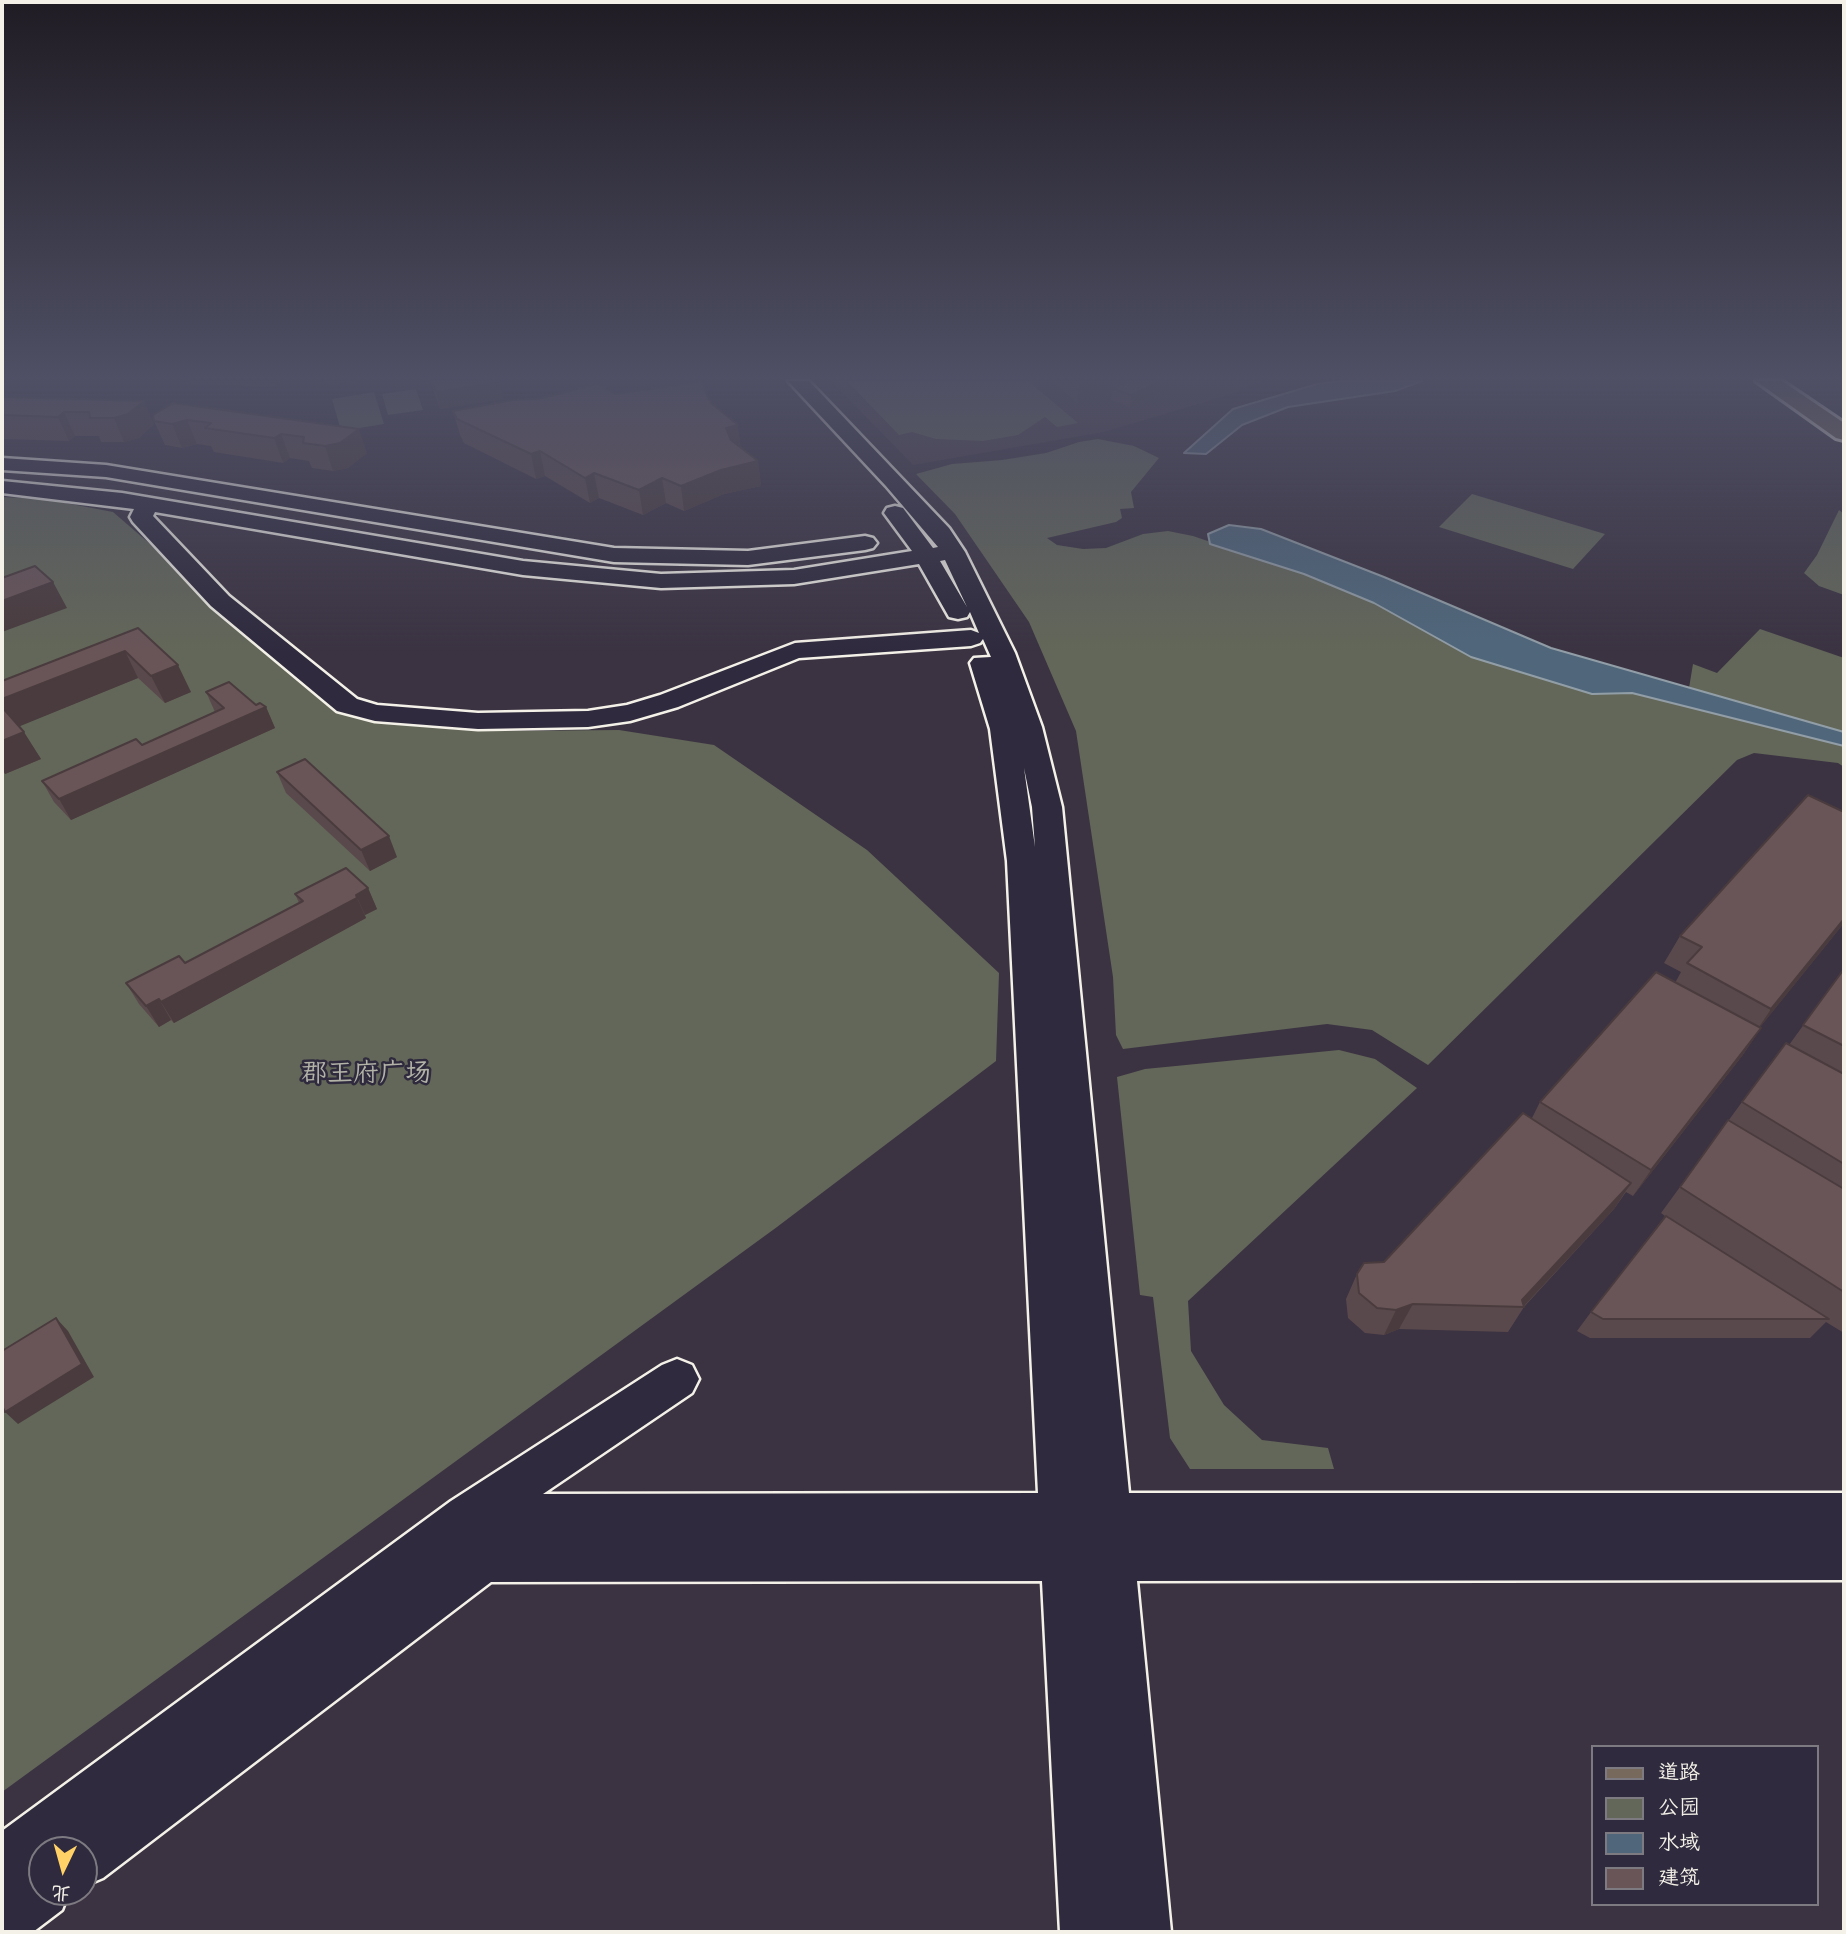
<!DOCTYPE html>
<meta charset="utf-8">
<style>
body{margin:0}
#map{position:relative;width:1846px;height:1934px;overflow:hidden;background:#3b3342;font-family:Dekko,"LXGW WenKai TC",sans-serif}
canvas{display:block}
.frame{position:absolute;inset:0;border:4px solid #f4f1e8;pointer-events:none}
.legend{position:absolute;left:1591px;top:1745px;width:228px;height:161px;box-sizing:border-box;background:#2f2a3d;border:2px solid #7e7a81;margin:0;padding:9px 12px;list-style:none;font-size:21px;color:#f4f1e8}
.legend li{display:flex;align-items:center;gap:14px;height:35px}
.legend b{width:35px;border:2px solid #7e7a81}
.north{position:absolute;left:28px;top:1836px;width:70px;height:70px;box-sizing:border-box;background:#2f2a3d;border:2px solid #7e7a81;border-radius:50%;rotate:185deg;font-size:19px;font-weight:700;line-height:28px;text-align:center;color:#f4f1e8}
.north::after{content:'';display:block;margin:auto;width:24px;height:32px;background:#ffd166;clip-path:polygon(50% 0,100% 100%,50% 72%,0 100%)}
</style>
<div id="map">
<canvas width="1846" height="1934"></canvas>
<div class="frame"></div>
<ul class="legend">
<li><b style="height:9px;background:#77695c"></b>道路</li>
<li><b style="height:19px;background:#636759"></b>公园</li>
<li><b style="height:19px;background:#50677b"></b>水域</li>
<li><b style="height:19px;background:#695558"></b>建筑</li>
</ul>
<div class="north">北</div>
</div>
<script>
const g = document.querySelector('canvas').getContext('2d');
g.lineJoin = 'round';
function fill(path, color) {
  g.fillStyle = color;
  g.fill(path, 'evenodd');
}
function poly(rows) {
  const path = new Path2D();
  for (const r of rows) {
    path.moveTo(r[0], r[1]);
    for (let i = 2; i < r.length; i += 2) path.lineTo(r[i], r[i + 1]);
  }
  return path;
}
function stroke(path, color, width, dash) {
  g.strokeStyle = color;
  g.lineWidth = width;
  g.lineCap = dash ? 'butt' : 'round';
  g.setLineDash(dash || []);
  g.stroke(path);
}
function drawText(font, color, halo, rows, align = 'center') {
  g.font = font + ' Dekko,"LXGW WenKai TC",sans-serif';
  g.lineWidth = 5;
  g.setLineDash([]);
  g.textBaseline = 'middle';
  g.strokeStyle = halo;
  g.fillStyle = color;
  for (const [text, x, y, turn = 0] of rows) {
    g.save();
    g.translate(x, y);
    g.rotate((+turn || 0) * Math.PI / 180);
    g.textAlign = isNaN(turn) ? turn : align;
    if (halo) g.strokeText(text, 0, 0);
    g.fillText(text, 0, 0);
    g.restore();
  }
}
fill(poly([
 [831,381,1262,381,1232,394,1104,432,913,465]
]), '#493d49');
fill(poly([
 [847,381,1028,381,1078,423,1057,427,1045,417,1018,435,983,441,936,439,912,432,899,435],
 [416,389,423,410,388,415,382,394],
 [374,392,384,424,341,431,332,399],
 [1098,439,1134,446,1159,458,1131,492,1134,508,1120,509,1122,518,1116,522,1047,538,1057,545,1083,549,1106,548,1143,534,1168,531,1193,536,1304,574,1374,603,1471,657,1592,694,1632,693,1844,746,1844,767,1838,763,1754,753,1737,760,1428,1065,1372,1030,1327,1024,1123,1049,1116,1035,1113,977,1076,731,1029,622,955,514,916,474,952,464,1002,460,1046,453,1079,442],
 [1472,494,1605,534,1573,569,1439,527],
 [2,497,45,499,113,512,311,683,385,711,505,731,619,730,714,745,867,850,999,973,996,1061,777,1227,2,1792],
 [1839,510,1844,514,1844,595,1819,586,1804,573,1817,555],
 [1760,629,1844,658,1844,732,1689,688,1693,664,1717,673],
 [1339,1050,1375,1059,1417,1088,1188,1301,1191,1351,1224,1405,1262,1440,1328,1448,1334,1469,1190,1469,1170,1438,1153,1297,1140,1295,1117,1077,1145,1069]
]), '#636759');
const water = poly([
 [1342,381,1422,381,1395,391,1288,407,1242,425,1206,454,1184,453,1233,409,1317,384,1342,381],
 [1229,525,1261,529,1384,577,1551,648,1844,732,1844,746,1632,693,1592,694,1471,657,1374,603,1304,574,1210,544,1208,534,1229,525]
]);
fill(water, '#50677b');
stroke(water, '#929ea7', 2);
const minor = poly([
 [788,381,809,381,949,528,965,552,1015,653,1042,727,1062,807,1129,1493,1844,1493,1844,1580,1137,1581,1171,1932,1060,1932,1042,1581,491,1582,103,1878,84,1886,84,1850,42,1850,42,1892,69,1892,62,1910,33,1932,2,1932,2,1831,451,1501,662,1365,677,1359,692,1365,699,1379,692,1393,543,1494,1038,1493,1007,861,990,729,970,663,974,658,991,657,983,639,980,643,971,646,799,658,678,707,630,721,588,727,478,729,375,721,337,711,211,606,133,522,130,517,134,509,2,493,2,481,122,493,523,561,661,574,794,570,912,551,884,513,887,508,895,506,903,508,933,548,938,547,886,486,788,381],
 [155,512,523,575,661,588,794,584,919,564,949,617,958,619,967,617,970,612,979,633,971,630,795,643,660,695,627,705,588,711,478,713,377,705,357,699,229,596,153,516,155,512],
 [945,560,967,607,940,561,945,560],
 [1024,768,1032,807,1035,847,1024,768],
 [2,458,106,465,614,548,748,551,865,536,873,538,877,543,873,548,865,550,748,565,614,562,106,477,2,470,2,458]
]);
const major = poly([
 [1756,381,1782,381,1844,423,1844,440,1836,438,1756,381]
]);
stroke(minor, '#f4f1e8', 5);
stroke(major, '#f4f1e8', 6);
fill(minor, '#2f2a3d');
fill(major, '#77695c');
fill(poly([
 [190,381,280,381,274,387,191,384],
 [430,381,499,381,503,399,440,409],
 [1051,381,1108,381,1077,402],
 [1128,381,1179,381,1179,383,1130,407,1111,400,1112,388],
 [615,394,711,403,741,448,758,461,761,486,724,494,684,511,666,503,643,515,599,498,590,503,545,476,536,479,464,443,460,435,453,411],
 [2,397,154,424,139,438,124,442,101,442,99,436,75,436,69,441,2,439],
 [173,403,367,453,348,468,333,471,312,468,309,461,290,458,283,463,214,452,211,446,197,444,182,448,165,445,154,421],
 [138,628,191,692,165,703,138,678,19,726,41,759,5,774,2,769,2,681],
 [206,692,266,707,275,728,71,820,54,802,42,781,142,745,215,712],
 [277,772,397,857,370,871,286,793],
 [1844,812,1844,923,1760,1027,1761,1028,1742,1056,1633,1196,1626,1192,1614,1209,1524,1307,1508,1332,1399,1329,1384,1335,1365,1333,1348,1318,1346,1299,1357,1274,1384,1262,1532,1118,1540,1102,1675,983,1681,972,1664,963,1680,936],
 [368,888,377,909,365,915,366,918,174,1023,171,1020,159,1027,139,1004,126,983,185,963,299,903,295,894],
 [1844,969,1844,1333,1826,1322,1810,1338,1590,1338,1577,1331,1591,1312,1665,1216,1661,1213,1742,1102,1789,1045]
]), '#5a494c');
fill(poly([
 [271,381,280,381,274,387],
 [324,381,358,381,326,386],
 [1079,381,1108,381,1077,402],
 [1161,381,1179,381,1179,383,1130,407,1131,395],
 [499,382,503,399,440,409,436,392],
 [144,401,154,424,139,438,124,442,114,418],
 [64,412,75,436,69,441,58,417],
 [187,420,197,444,182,448,172,424],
 [738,425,741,449,729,452,726,428],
 [359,429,367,453,348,468,333,471,325,446],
 [281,434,290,458,283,463,274,438],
 [540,451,545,476,536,479,531,454],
 [758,461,761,486,724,494,684,511,681,486,721,470],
 [594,473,599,498,590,503,585,478],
 [662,478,666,503,643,515,639,490],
 [53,582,67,608,2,632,2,601],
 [125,651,138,678,13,729,2,710,2,699],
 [178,665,191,692,165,703,151,676],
 [266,707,275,728,71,820,59,799],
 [24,732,41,759,5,774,2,768,2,741],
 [389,836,397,857,370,871,361,850],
 [368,888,377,909,365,915,356,895],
 [357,898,366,918,174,1023,161,1002],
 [1844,919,1844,923,1753,1036,1771,1009],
 [159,999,171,1020,159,1027,146,1006],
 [1761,1028,1742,1056,1633,1196,1651,1170],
 [1631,1183,1614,1209,1523,1307,1522,1300],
 [1413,1304,1399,1329,1384,1335,1396,1310],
 [56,1318,68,1331,94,1377,18,1424,5,1412]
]), '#4a3c3e');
const building = poly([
 [432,381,499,381,499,382,436,392,432,381],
 [1128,381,1161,381,1131,395,1112,388,1128,381],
 [701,382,711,403,738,425,726,428,731,440,758,461,721,470,681,486,662,478,639,490,594,473,585,478,540,451,531,454,457,419,453,411,513,400,539,399,597,384,615,394,701,382],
 [2,397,144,401,128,414,114,418,90,418,89,412,64,412,58,417,2,415,2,397],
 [173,403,359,429,340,443,325,446,303,443,304,437,281,434,274,438,205,428,211,423,187,420,172,424,154,421,153,415,173,403],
 [35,566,53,582,2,601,2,578,35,566],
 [138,628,178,665,151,676,125,651,2,699,2,681,138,628],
 [229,682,256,705,260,703,266,707,59,799,42,781,136,739,142,745,224,708,206,692,229,682],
 [2,707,24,732,2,741,2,707],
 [305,759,389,836,361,850,277,772,305,759],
 [1808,795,1844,812,1844,919,1771,1009,1687,963,1702,947,1680,936,1808,795],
 [346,868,368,888,356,895,357,898,161,1002,159,999,146,1006,126,983,179,956,185,963,303,901,295,894,346,868],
 [1844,969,1844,1046,1803,1025,1844,969],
 [1656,972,1761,1028,1651,1170,1540,1102,1656,972],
 [1786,1043,1844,1074,1844,1164,1742,1102,1786,1043],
 [1523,1113,1631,1183,1522,1300,1524,1307,1413,1304,1396,1310,1377,1308,1359,1293,1357,1274,1364,1263,1384,1262,1523,1113],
 [1728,1120,1844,1189,1844,1292,1680,1187,1728,1120],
 [1666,1216,1829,1319,1603,1319,1591,1312,1666,1216],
 [56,1318,82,1364,5,1412,2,1406,2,1351,56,1318]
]);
fill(building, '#695558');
stroke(building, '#4a3c3e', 2);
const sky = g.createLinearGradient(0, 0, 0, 652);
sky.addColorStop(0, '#201c24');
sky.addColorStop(0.58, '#4f5065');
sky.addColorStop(1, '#4f506500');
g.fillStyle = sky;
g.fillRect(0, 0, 1846, 652);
drawText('26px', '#b3b3a8', '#2f2a3d', [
 ["郡王府广场",366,1077]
]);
</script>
